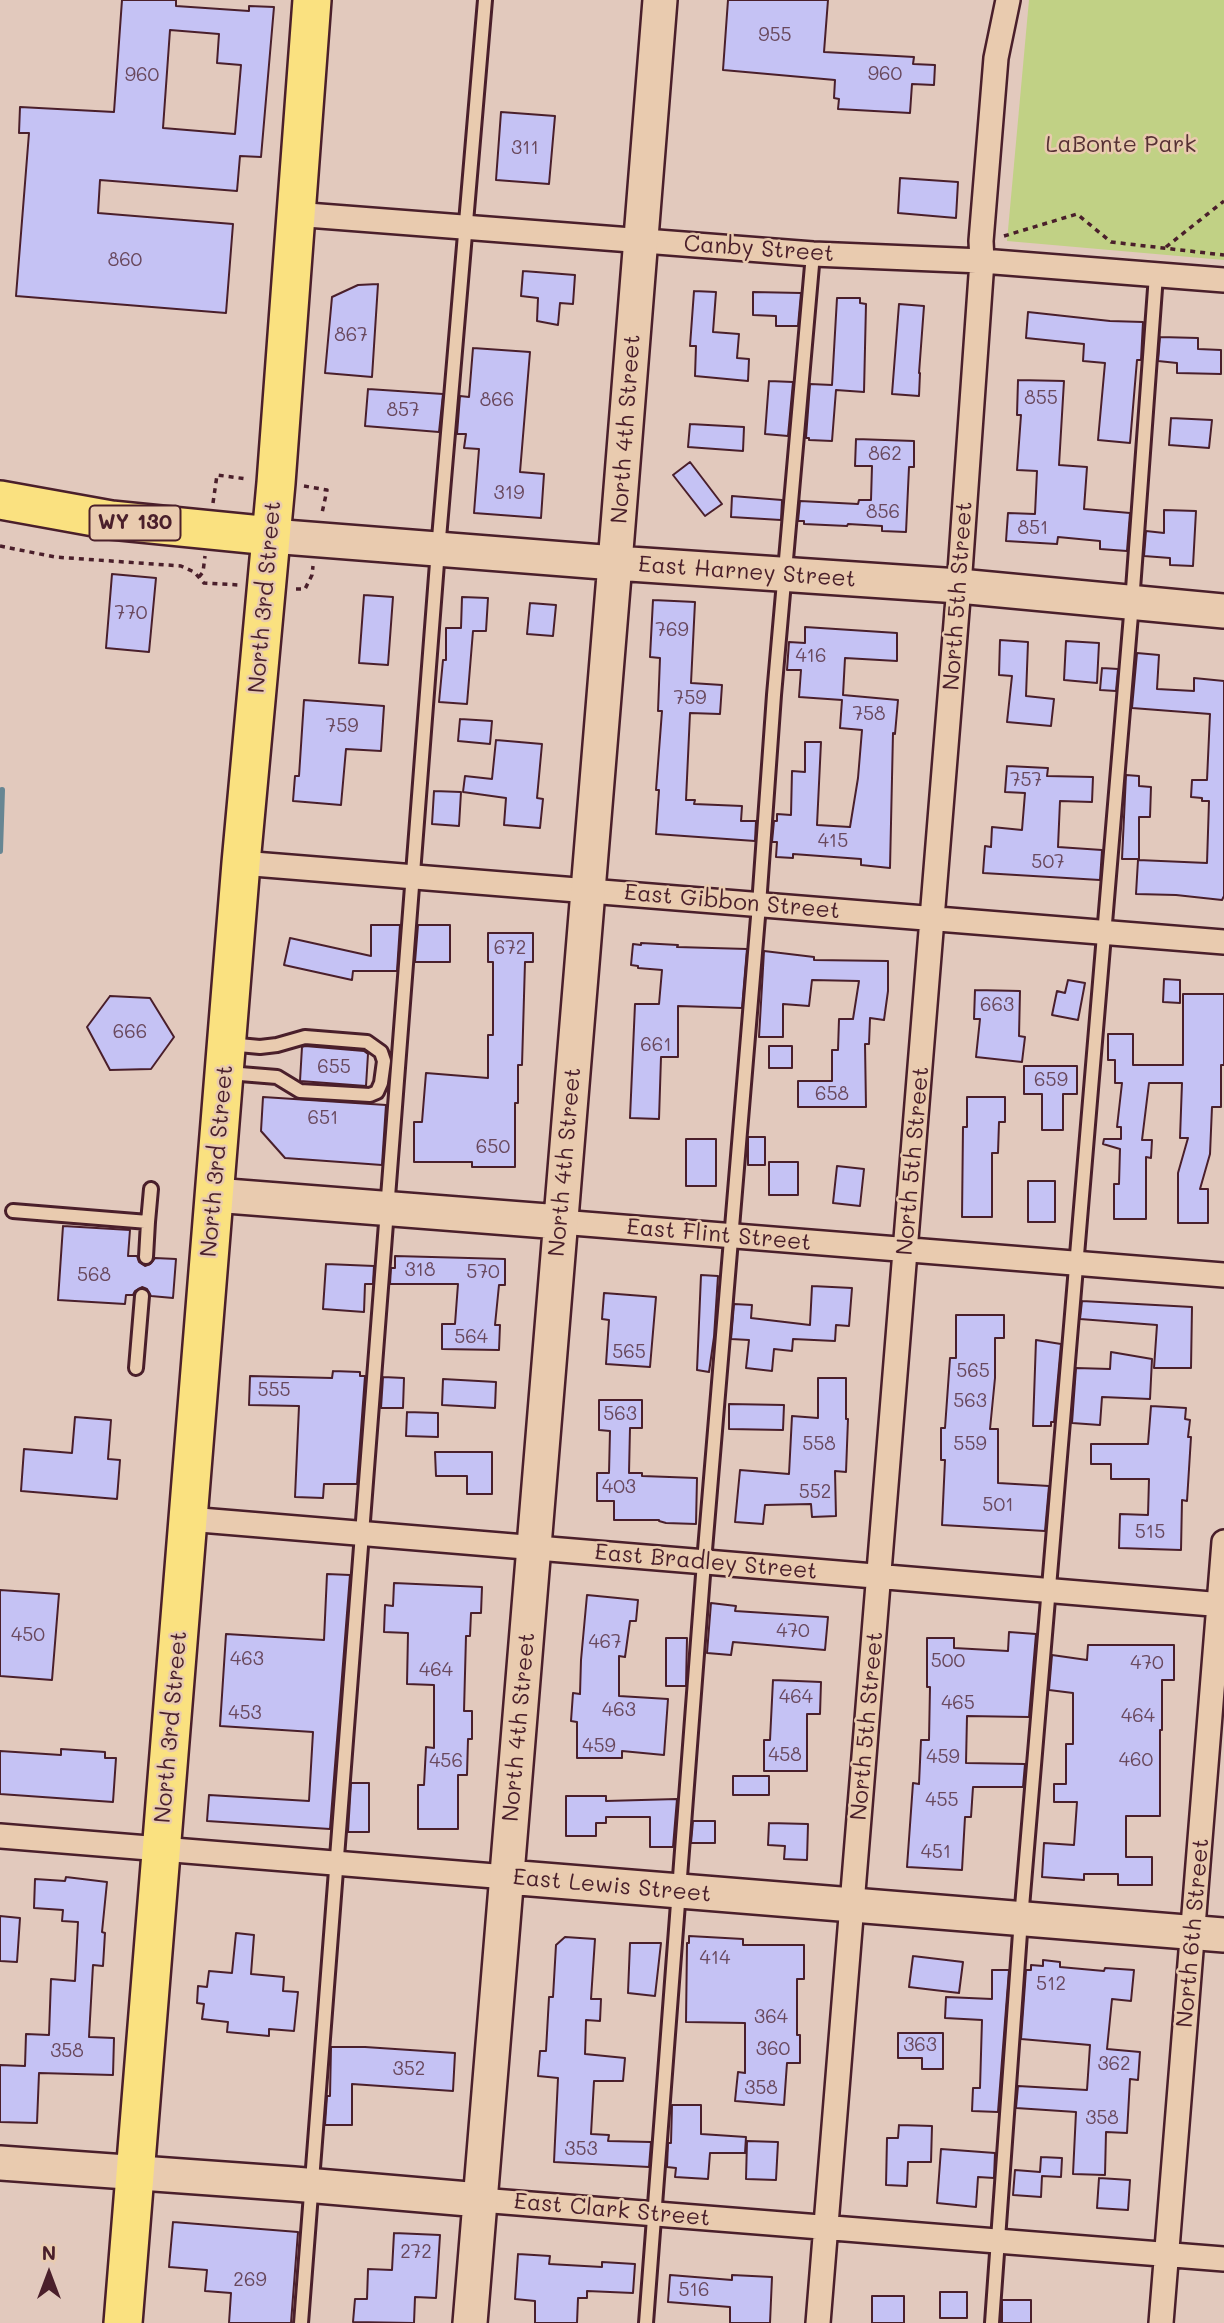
<!DOCTYPE html>
<style>
body{margin:0}
#map{position:relative;width:1224px;height:2323px;overflow:hidden;background:#e2c9bd;font-family:Mali,sans-serif}
canvas{display:block}
.north{position:absolute;left:14px;top:2239px;width:70px;height:70px;-webkit-text-stroke:5px #e9cbaf;paint-order:stroke;rotate:0deg;font-size:19px;font-weight:700;line-height:28px;text-align:center;color:#4a1f2b}
.north::after{content:'';display:block;margin:auto;width:24px;height:32px;background:#4a1f2b;clip-path:polygon(50% 0,100% 100%,50% 72%,0 100%)}
</style>
<div id="map">
<canvas width="1224" height="2323"></canvas>
<div class="north">N</div>
</div>
<script>
const g = document.querySelector('canvas').getContext('2d');
g.lineJoin = 'round';
function fill(path, color) {
  g.fillStyle = color;
  g.fill(path, 'evenodd');
}
function poly(rows) {
  const path = new Path2D();
  for (const r of rows) {
    path.moveTo(r[0], r[1]);
    for (let i = 2; i < r.length; i += 2) path.lineTo(r[i], r[i + 1]);
  }
  return path;
}
function stroke(path, color, width, dash) {
  g.strokeStyle = color;
  g.lineWidth = width;
  g.lineCap = dash ? 'butt' : 'round';
  g.setLineDash(dash || []);
  g.stroke(path);
}
function drawText(font, color, halo, rows, align = 'center') {
  g.font = font + ' Mali,sans-serif';
  g.lineWidth = 5;
  g.setLineDash([]);
  g.textBaseline = 'middle';
  g.strokeStyle = halo;
  g.fillStyle = color;
  for (const [text, x, y, turn = 0] of rows) {
    g.save();
    g.translate(x, y);
    g.rotate((+turn || 0) * Math.PI / 180);
    g.textAlign = isNaN(turn) ? turn : align;
    if (halo) g.strokeText(text, 0, 0);
    g.fillText(text, 0, 0);
    g.restore();
  }
}
fill(poly([
 [1029,0,1224,0,1224,260,1007,241]
]), '#c1d185');
stroke(poly([
 [0,851,2,790]
]), '#678693', 6);
const building = poly([
 [122,0,176,0,176,6,249,11,249,6,274,7,261,157,240,156,237,191,100,180,98,213,233,224,226,313,16,296,29,133,19,133,20,107,114,112,122,0],
 [170,30,219,34,217,63,241,65,235,134,163,128,170,30],
 [728,0,828,0,824,52,914,57,913,64,935,65,934,85,912,84,910,113,838,109,839,99,834,98,835,80,723,70,728,0],
 [501,112,555,116,549,184,496,180,501,112],
 [900,178,958,182,956,218,898,213,900,178],
 [523,271,575,275,573,304,560,303,558,325,537,321,538,298,521,296,523,271],
 [378,284,372,377,325,373,332,297,358,285,378,284],
 [694,291,716,292,713,332,739,334,737,358,749,359,748,381,695,376,696,346,690,346,694,291],
 [753,292,801,293,798,326,776,326,776,316,753,315,753,292],
 [837,298,860,298,860,303,866,304,864,392,836,390,832,441,809,440,809,438,806,438,810,384,832,385,837,298],
 [899,304,924,306,919,373,920,373,919,396,892,394,899,304],
 [1028,312,1110,321,1143,322,1141,360,1137,360,1130,443,1098,440,1105,363,1083,361,1084,344,1026,338,1028,312],
 [1160,337,1198,338,1198,349,1221,350,1221,374,1177,373,1177,363,1158,361,1160,337],
 [473,348,530,352,520,472,544,474,541,518,474,513,479,449,464,448,466,434,457,434,460,396,469,397,473,348],
 [1018,380,1064,381,1059,465,1087,467,1084,509,1130,513,1127,551,1100,549,1100,541,1058,537,1057,544,1006,541,1008,513,1035,514,1037,471,1017,470,1021,415,1017,415,1018,380],
 [769,381,793,382,788,436,765,434,769,381],
 [368,389,443,394,439,432,365,426,368,389],
 [1171,418,1212,420,1209,448,1169,445,1171,418],
 [690,424,744,427,743,451,688,447,690,424],
 [856,439,914,441,914,467,909,467,906,532,882,531,882,526,848,524,847,526,804,524,804,521,798,521,800,501,858,504,859,500,871,500,872,466,855,466,856,439],
 [690,462,722,504,705,516,673,475,690,462],
 [732,496,782,500,781,520,731,517,732,496],
 [1164,510,1196,511,1193,566,1170,565,1170,558,1144,556,1146,531,1164,533,1164,510],
 [112,574,156,578,149,652,106,648,112,574],
 [364,595,393,597,388,665,359,663,364,595],
 [462,597,488,598,486,631,473,631,467,704,439,702,443,660,446,660,446,628,461,628,462,597],
 [653,600,695,602,691,683,722,685,720,714,690,713,686,800,695,800,694,804,742,806,741,821,756,821,755,841,656,834,659,790,656,790,662,711,658,711,660,658,650,657,653,600],
 [530,603,556,605,553,636,527,634,530,603],
 [805,627,897,633,897,661,845,658,843,695,898,700,895,734,893,733,890,868,861,865,861,859,793,854,793,858,776,857,777,842,772,842,774,821,777,821,777,814,791,815,792,771,805,772,805,742,821,742,817,825,850,827,858,778,862,730,840,728,842,700,799,697,801,670,787,670,789,642,805,643,805,627],
 [1000,640,1028,642,1026,696,1054,699,1051,726,1007,722,1012,676,999,675,1000,640],
 [1066,641,1099,643,1097,683,1064,680,1066,641],
 [1137,653,1159,655,1157,689,1194,691,1194,678,1224,681,1224,896,1222,900,1176,895,1136,894,1138,860,1207,863,1209,801,1202,801,1202,798,1191,797,1192,780,1207,780,1210,714,1132,708,1137,653],
 [1102,668,1118,669,1116,691,1100,690,1102,668],
 [304,700,384,706,381,751,346,749,341,805,293,801,295,776,299,776,304,700],
 [460,719,492,721,490,744,458,741,460,719],
 [496,740,542,744,537,798,543,799,540,828,504,825,506,798,463,792,465,776,492,779,496,740],
 [1007,766,1048,768,1047,776,1093,777,1092,802,1060,801,1058,847,1102,850,1100,880,983,873,985,846,991,847,992,827,1022,830,1025,793,1005,792,1007,766],
 [1126,775,1139,776,1139,786,1151,787,1150,817,1139,817,1139,859,1122,859,1126,775],
 [434,791,461,792,459,826,432,824,434,791],
 [371,925,400,925,397,971,353,971,352,980,284,965,290,938,371,956,371,925],
 [418,925,450,925,450,962,415,962,418,925],
 [488,933,533,933,533,962,525,962,522,1065,518,1065,518,1103,515,1103,515,1167,472,1167,472,1162,414,1162,414,1122,422,1122,426,1073,488,1078,488,1035,493,1035,493,962,488,962,488,933],
 [641,943,678,945,677,947,747,949,742,1008,678,1006,678,1057,661,1057,659,1119,630,1118,635,1004,659,1004,662,970,638,968,638,966,631,965,633,944,641,945,641,943],
 [764,951,814,957,814,960,888,961,888,991,884,1020,870,1018,869,1044,865,1044,866,1107,798,1107,798,1081,832,1081,832,1050,838,1050,839,1019,853,1019,859,981,812,980,809,1006,783,1004,783,1037,759,1037,764,951],
 [1164,979,1180,980,1180,1003,1163,1002,1164,979],
 [1068,980,1085,983,1078,1020,1052,1015,1057,991,1065,993,1068,980],
 [975,990,1020,991,1019,1036,1025,1037,1022,1062,976,1057,980,1019,974,1019,975,990],
 [1183,994,1224,994,1224,1065,1221,1065,1221,1107,1212,1107,1210,1154,1200,1189,1208,1189,1208,1223,1178,1223,1178,1173,1188,1138,1180,1138,1182,1083,1149,1083,1142,1140,1152,1140,1151,1158,1146,1157,1146,1219,1114,1219,1114,1184,1119,1184,1120,1149,1103,1144,1104,1139,1121,1139,1121,1127,1117,1127,1122,1083,1115,1083,1115,1060,1108,1060,1108,1034,1133,1034,1133,1065,1183,1065,1183,994],
 [110,996,150,998,174,1037,151,1069,110,1070,87,1027,110,996],
 [305,1046,364,1051,368,1054,366,1086,300,1081,302,1047,305,1046],
 [769,1046,792,1046,792,1068,769,1068,769,1046],
 [1024,1066,1077,1066,1077,1094,1063,1094,1063,1130,1042,1130,1042,1094,1024,1094,1024,1066],
 [263,1097,386,1105,382,1165,285,1158,261,1131,263,1097],
 [967,1097,1005,1097,1005,1122,999,1122,998,1153,992,1153,992,1217,962,1217,963,1127,967,1127,967,1097],
 [748,1137,765,1137,765,1165,748,1165,748,1137],
 [686,1139,716,1139,716,1186,686,1186,686,1139],
 [769,1162,798,1162,798,1195,769,1195,769,1162],
 [837,1166,864,1169,860,1206,833,1203,837,1166],
 [1028,1181,1055,1181,1055,1222,1028,1222,1028,1181],
 [63,1226,130,1230,128,1256,137,1256,139,1262,145,1266,150,1264,155,1258,176,1259,173,1298,151,1296,147,1289,142,1287,135,1291,133,1295,126,1295,125,1304,58,1300,63,1226],
 [395,1256,505,1259,505,1285,499,1285,495,1325,500,1325,499,1350,442,1349,442,1324,455,1324,458,1284,390,1284,391,1268,395,1268,395,1256],
 [326,1264,374,1266,373,1284,365,1284,364,1312,323,1309,326,1264],
 [701,1275,718,1276,714,1337,709,1372,697,1370,701,1275],
 [812,1286,852,1288,849,1326,836,1325,835,1341,793,1339,792,1351,774,1349,772,1371,746,1368,749,1340,731,1339,734,1304,752,1305,751,1318,810,1325,812,1286],
 [604,1293,656,1297,650,1367,606,1364,609,1320,602,1319,604,1293],
 [1082,1301,1192,1307,1191,1368,1154,1368,1157,1325,1080,1319,1082,1301],
 [956,1315,1004,1315,1004,1338,995,1338,995,1378,990,1429,998,1429,998,1483,1049,1486,1045,1531,942,1525,945,1460,941,1460,941,1428,945,1428,950,1358,956,1358,956,1315],
 [1036,1340,1061,1344,1054,1422,1051,1422,1051,1426,1033,1426,1036,1340],
 [1111,1352,1152,1359,1150,1399,1102,1397,1100,1425,1072,1423,1076,1368,1110,1369,1111,1352],
 [333,1371,360,1372,360,1376,365,1376,357,1484,324,1484,323,1498,295,1497,299,1406,249,1405,250,1376,332,1378,333,1371],
 [383,1377,404,1378,403,1408,381,1408,383,1377],
 [818,1378,846,1378,846,1419,848,1419,846,1472,835,1471,836,1516,812,1517,811,1504,765,1505,763,1524,735,1522,740,1470,789,1474,792,1416,818,1418,818,1378],
 [443,1379,496,1382,495,1408,442,1405,443,1379],
 [599,1400,642,1400,642,1428,630,1428,629,1473,642,1473,642,1476,697,1478,696,1524,666,1523,659,1521,659,1520,614,1520,614,1501,597,1501,597,1473,609,1473,610,1431,599,1430,599,1400],
 [729,1404,784,1405,783,1430,729,1429,729,1404],
 [1151,1406,1186,1408,1185,1419,1190,1420,1188,1437,1191,1437,1187,1501,1182,1500,1181,1550,1119,1548,1120,1514,1148,1515,1149,1479,1111,1479,1111,1464,1091,1464,1091,1444,1148,1444,1151,1406],
 [407,1412,438,1413,438,1437,406,1436,407,1412],
 [75,1417,111,1420,108,1459,120,1460,117,1499,21,1491,24,1449,72,1453,75,1417],
 [435,1452,492,1452,492,1494,467,1494,467,1476,436,1476,435,1452],
 [327,1574,350,1575,330,1829,207,1821,209,1795,309,1801,313,1732,220,1726,226,1634,324,1640,327,1574],
 [394,1583,482,1587,481,1613,471,1613,470,1636,466,1636,464,1711,472,1711,472,1739,468,1739,467,1775,458,1775,458,1829,418,1829,418,1785,424,1785,426,1747,434,1748,434,1685,407,1684,408,1633,384,1632,385,1605,393,1606,394,1583],
 [0,1590,59,1594,52,1680,0,1676,0,1590],
 [587,1595,638,1600,636,1621,630,1621,625,1657,619,1656,619,1696,668,1699,664,1755,622,1751,622,1758,577,1758,577,1722,571,1721,573,1693,580,1694,581,1660,587,1595],
 [711,1603,736,1606,735,1611,828,1617,825,1650,733,1642,731,1655,707,1653,711,1603],
 [1009,1632,1036,1634,1029,1717,967,1716,966,1763,1025,1764,1023,1787,973,1787,971,1817,965,1817,962,1870,907,1867,913,1783,919,1784,921,1740,929,1740,930,1687,927,1687,927,1638,954,1638,954,1648,1008,1651,1009,1632],
 [666,1638,687,1638,686,1686,666,1686,666,1638],
 [1088,1645,1174,1645,1174,1680,1162,1680,1162,1730,1160,1730,1160,1816,1126,1816,1126,1857,1152,1857,1152,1885,1118,1885,1118,1874,1084,1874,1084,1880,1042,1877,1044,1843,1074,1845,1077,1802,1054,1802,1054,1784,1066,1784,1066,1744,1073,1744,1073,1693,1049,1690,1052,1655,1087,1660,1088,1645],
 [773,1680,821,1682,820,1714,807,1714,807,1771,764,1771,764,1740,770,1740,773,1680],
 [61,1749,105,1752,105,1758,116,1758,113,1802,0,1794,0,1751,61,1755,61,1749],
 [733,1776,769,1776,769,1795,733,1795,733,1776],
 [351,1783,369,1783,369,1832,348,1832,351,1783],
 [566,1796,606,1796,606,1801,677,1799,673,1847,650,1847,650,1817,606,1817,606,1823,596,1823,596,1836,566,1836,566,1796],
 [693,1821,715,1821,715,1843,691,1843,693,1821],
 [769,1823,808,1824,807,1860,784,1859,785,1846,768,1845,769,1823],
 [66,1877,107,1882,102,1932,105,1933,103,1966,93,1965,89,2037,114,2038,113,2075,39,2073,37,2123,0,2122,0,2065,25,2066,26,2034,49,2035,51,1979,75,1981,78,1922,62,1921,63,1910,34,1908,35,1879,65,1881,66,1877],
 [0,1916,20,1918,17,1962,0,1961,0,1916],
 [236,1933,254,1935,251,1974,284,1977,283,1991,298,1992,294,2031,269,2029,269,2036,227,2032,228,2022,202,2019,204,2004,197,2003,198,1986,207,1987,209,1971,232,1973,236,1933],
 [689,1936,743,1939,743,1945,804,1945,804,1979,797,1979,797,2035,800,2035,800,2063,787,2063,784,2105,735,2101,738,2072,745,2073,745,2023,686,2022,687,1943,689,1943,689,1936],
 [565,1937,595,1939,591,1999,601,1999,600,2021,586,2020,585,2054,625,2058,623,2081,594,2081,591,2134,609,2135,608,2141,651,2142,649,2167,554,2162,558,2078,538,2076,540,2051,546,2051,549,1997,553,1997,556,1945,565,1937],
 [630,1943,661,1943,655,1996,628,1993,630,1943],
 [913,1956,963,1962,959,1993,909,1987,913,1956],
 [1043,1960,1060,1962,1060,1967,1104,1971,1105,1968,1134,1970,1131,2001,1112,1999,1107,2049,1140,2052,1138,2080,1130,2079,1127,2133,1106,2132,1105,2175,1073,2174,1076,2112,1016,2108,1018,2086,1087,2090,1090,2045,1021,2039,1026,1970,1031,1970,1031,1965,1043,1966,1043,1960],
 [992,1970,1009,1970,998,2112,972,2111,973,2088,980,2088,982,2020,945,2018,946,1997,992,1999,992,1970],
 [898,2033,943,2033,943,2069,922,2069,922,2058,898,2058,898,2033],
 [331,2047,365,2047,455,2053,453,2091,352,2084,352,2125,325,2125,327,2096,330,2096,331,2047],
 [672,2105,701,2105,701,2134,746,2137,745,2153,710,2153,708,2179,675,2177,676,2168,667,2167,668,2143,671,2143,672,2105],
 [899,2125,932,2126,931,2162,908,2162,907,2186,886,2185,887,2138,898,2138,899,2125],
 [747,2141,778,2142,776,2180,746,2179,747,2141],
 [941,2149,995,2153,994,2178,978,2177,976,2207,937,2203,941,2149],
 [1041,2157,1062,2158,1061,2177,1042,2176,1041,2197,1013,2195,1015,2170,1040,2172,1041,2157],
 [1099,2178,1130,2180,1128,2210,1097,2208,1099,2178],
 [173,2222,298,2232,291,2323,229,2323,231,2293,205,2291,207,2270,169,2267,173,2222],
 [394,2233,440,2235,436,2298,415,2297,414,2323,353,2322,355,2299,367,2299,368,2269,392,2270,394,2233],
 [518,2254,550,2256,549,2264,602,2267,602,2262,635,2264,633,2293,587,2291,587,2298,578,2298,577,2323,535,2323,535,2301,515,2299,518,2254],
 [670,2275,732,2280,732,2275,772,2277,770,2323,730,2323,730,2307,668,2302,670,2275],
 [940,2292,967,2292,967,2318,940,2318,940,2292],
 [872,2296,904,2296,904,2323,872,2323,872,2296],
 [1002,2300,1031,2300,1031,2323,1002,2323,1002,2300]
]);
fill(building, '#c5c2f4');
stroke(building, '#4a1f2b', 2);
const lane = poly([
 [228,1073,277,1077,300,1091,370,1095,377,1092,381,1083,384,1061,381,1052,367,1042,305,1037,277,1045,260,1047,228,1044],
 [13,1211,148,1222,146,1257],
 [148,1222,151,1189],
 [136,1368,142,1296],
 [301,2323,438,550,485,0],
 [646,2323,704,1562,759,905,774,695,813,254],
 [992,2323,1021,1919,1132,603,1156,275]
]);
const street = poly([
 [294,214,813,254,982,261,1224,280],
 [241,863,1224,942],
 [560,1222,1224,1275],
 [188,1519,1224,1605],
 [0,1836,507,1877],
 [480,2200,1224,2259],
 [818,2323,959,586,982,261,981,241,996,58,1008,0],
 [1161,2323,1224,1542]
]);
const secondary = poly([
 [271,536,615,563,959,586,1224,611],
 [214,1195,560,1222],
 [507,1877,1224,1935],
 [0,2163,294,2184,480,2200],
 [470,2323,615,563,660,0]
]);
const primary = poly([
 [0,500,111,520,271,536],
 [123,2323,241,863,276,483,312,0]
]);
stroke(lane, '#4a1f2b', 18);
stroke(street, '#4a1f2b', 28);
stroke(secondary, '#4a1f2b', 38);
stroke(primary, '#4a1f2b', 42);
stroke(poly([
 [1004,236,1077,214,1111,242,1224,255],
 [1166,247,1224,201],
 [304,486,327,490,322,513],
 [213,503,217,475,247,479],
 [0,546,55,557,181,566,194,572,204,583,239,585],
 [199,577,203,572,205,556],
 [296,589,305,589,312,575,313,566]
]), '#4a1f2b', 3.5, [5, 5]);
stroke(lane, '#e9cbaf', 12);
stroke(street, '#e9cbaf', 23);
stroke(secondary, '#e9cbaf', 33);
stroke(primary, '#fae180', 37);
drawText('19px', '#69485d', null, [
 ["955",775,35],
 ["960",885,74],
 ["960",142,75],
 ["311",525,148],
 ["860",125,260],
 ["867",351,335],
 ["855",1041,398],
 ["866",497,400],
 ["857",403,410],
 ["862",885,454],
 ["319",509,493],
 ["856",883,512],
 ["851",1033,528],
 ["770",131,613],
 ["769",672,630],
 ["416",811,656],
 ["759",690,698],
 ["758",869,714],
 ["759",342,726],
 ["757",1026,780],
 ["415",833,841],
 ["507",1048,862],
 ["672",510,948],
 ["663",997,1005],
 ["666",130,1032],
 ["661",656,1045],
 ["655",334,1067],
 ["659",1051,1080],
 ["658",832,1094],
 ["651",323,1118],
 ["650",493,1147],
 ["318",420,1270],
 ["570",483,1272],
 ["568",94,1275],
 ["564",471,1337],
 ["565",629,1352],
 ["565",973,1371],
 ["555",274,1390],
 ["563",970,1401],
 ["563",620,1414],
 ["558",819,1444],
 ["559",970,1444],
 ["403",619,1487],
 ["552",815,1492],
 ["501",998,1505],
 ["515",1150,1532],
 ["470",793,1631],
 ["450",28,1635],
 ["467",605,1642],
 ["463",247,1659],
 ["500",948,1661],
 ["470",1147,1663],
 ["464",436,1670],
 ["464",796,1697],
 ["465",958,1703],
 ["463",619,1710],
 ["453",245,1713],
 ["464",1138,1716],
 ["459",599,1746],
 ["458",785,1755],
 ["459",943,1757],
 ["460",1136,1760],
 ["456",446,1761],
 ["455",942,1800],
 ["451",936,1852],
 ["414",715,1958],
 ["512",1051,1984],
 ["364",771,2017],
 ["363",920,2045],
 ["360",773,2049],
 ["358",67,2051],
 ["362",1114,2064],
 ["352",409,2069],
 ["358",761,2088],
 ["358",1102,2118],
 ["353",581,2149],
 ["272",416,2252],
 ["269",250,2280],
 ["516",694,2290]
]);
for (const [x, y, w] of [
 [135,523,91]
]) {
  const box = new Path2D();
  box.roundRect(x - w / 2, y - 17.5, w, 35, 5);
  g.fillStyle = '#e9cbaf';
  g.fill(box);
  stroke(box, '#4a1f2b', 2);
}
drawText('bold 21px', '#4a1f2b', null, [
 ["WY 130",135,523]
]);
drawText('23px', '#563134', '#e9cbaf', [
 ["LaBonte Park",1121,145]
]);
drawText('23px', '#4a1f2b', '#e9cbaf', [
 ["Canby Street",759,249,4],
 ["North 4th Street",626,429,-86],
 ["East Harney Street",747,572,4],
 ["North 5th Street",958,596,-86],
 ["North 3rd Street",265,597,-85],
 ["East Gibbon Street",732,902,5],
 ["North 3rd Street",217,1161,-85],
 ["North 5th Street",913,1161,-85],
 ["North 4th Street",565,1162,-85],
 ["East Flint Street",719,1235,5],
 ["East Bradley Street",706,1562,5],
 ["North 5th Street",867,1726,-85],
 ["North 3rd Street",171,1727,-85],
 ["North 4th Street",519,1727,-85],
 ["East Lewis Street",612,1886,5],
 ["North 6th Street",1193,1933,-85],
 ["East Clark Street",612,2210,5]
]);
</script>
